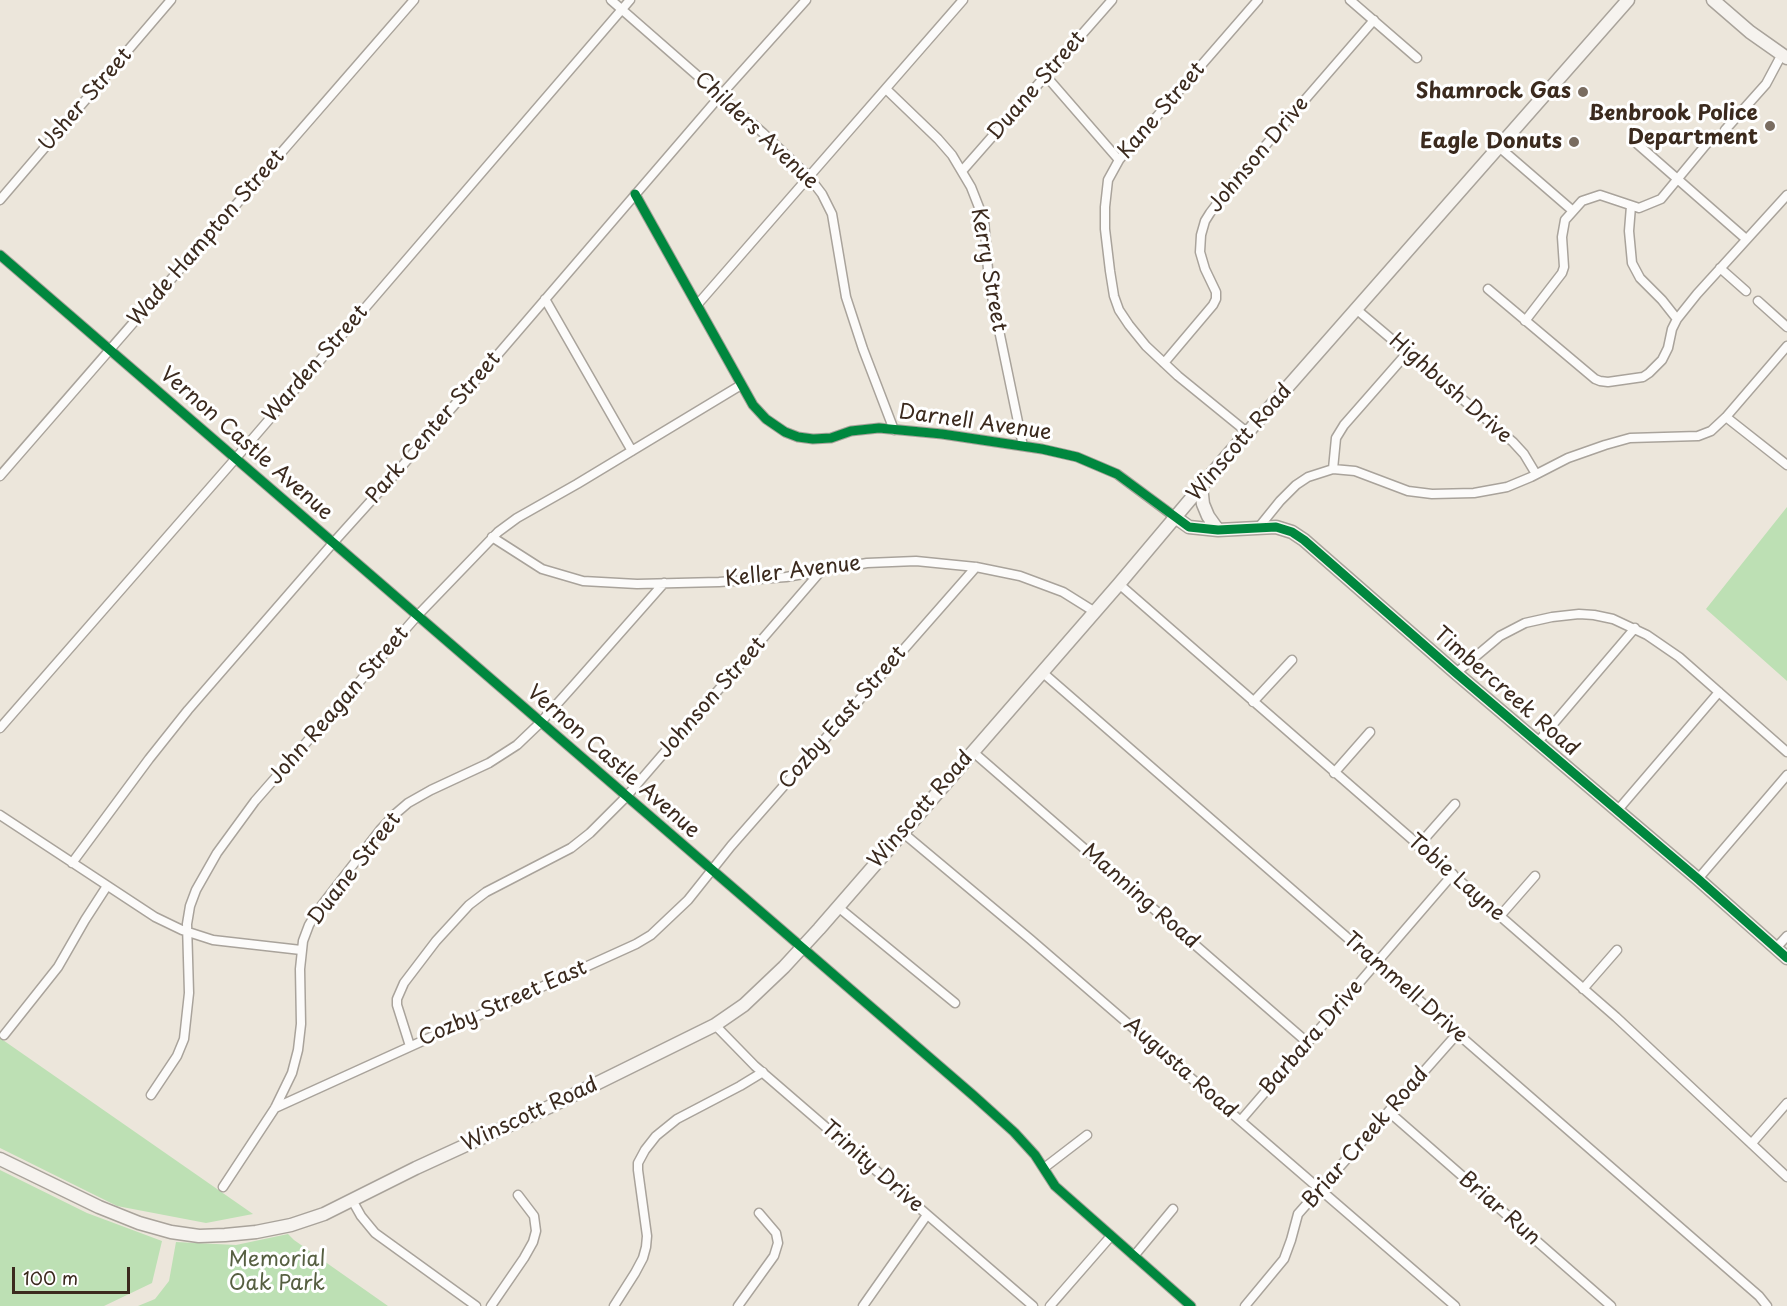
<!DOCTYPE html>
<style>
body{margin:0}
#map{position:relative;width:1787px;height:1306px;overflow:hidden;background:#ece6db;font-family:"Playpen Sans",sans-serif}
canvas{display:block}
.scale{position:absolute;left:12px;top:1267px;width:118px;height:27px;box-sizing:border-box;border:3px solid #3b2a1e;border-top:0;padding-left:8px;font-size:18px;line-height:21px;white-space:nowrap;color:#3b2a1e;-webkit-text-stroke:4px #fff;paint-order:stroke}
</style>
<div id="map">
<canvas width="1787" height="1306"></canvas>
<div class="scale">100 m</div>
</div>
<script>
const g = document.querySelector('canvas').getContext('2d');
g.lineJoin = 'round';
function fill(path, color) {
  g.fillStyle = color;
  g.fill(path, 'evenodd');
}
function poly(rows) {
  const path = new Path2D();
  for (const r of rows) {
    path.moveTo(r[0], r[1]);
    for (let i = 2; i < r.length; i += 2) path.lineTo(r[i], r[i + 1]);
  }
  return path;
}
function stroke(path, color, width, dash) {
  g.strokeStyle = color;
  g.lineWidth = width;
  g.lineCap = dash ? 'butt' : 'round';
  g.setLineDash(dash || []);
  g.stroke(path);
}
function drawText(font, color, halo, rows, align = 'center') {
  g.font = font + ' "Playpen Sans",sans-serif';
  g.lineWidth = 6;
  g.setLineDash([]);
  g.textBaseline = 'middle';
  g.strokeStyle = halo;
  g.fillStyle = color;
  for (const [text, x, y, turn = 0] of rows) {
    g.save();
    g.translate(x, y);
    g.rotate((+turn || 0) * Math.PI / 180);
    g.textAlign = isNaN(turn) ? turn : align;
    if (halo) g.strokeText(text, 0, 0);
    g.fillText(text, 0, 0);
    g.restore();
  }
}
fill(poly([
 [1787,507,1787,681,1706,609],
 [0,1038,253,1214,206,1223,117,1206,0,1148],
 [0,1170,87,1213,162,1241,152,1283,104,1306,0,1306],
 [288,1234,294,1240,388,1306,138,1306,155,1299,169,1281,176,1242,236,1245]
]), '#bde0b4');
const street = poly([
 [611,0,763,133,809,177,822,194,832,214,846,297,863,349,894,430],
 [1350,0,1417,58],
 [1046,76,1119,160],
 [886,89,938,139,952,155,971,187,984,220,989,282,1023,446],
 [1725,130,1766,84,1782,54],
 [1634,141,1746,239],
 [1499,147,1573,211],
 [962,171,1112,0],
 [635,194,753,405,766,419,785,432,798,437,813,439,831,438,851,431,879,428,942,434,1042,449,1077,457,1117,474,1175,517],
 [0,200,171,0],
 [1631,206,1629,231,1632,263,1640,278,1662,300,1677,319],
 [0,255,974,1096,1014,1132,1035,1155,1055,1186,1191,1306],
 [1720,268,1746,291],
 [1488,289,1595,379,1600,381,1608,382,1643,377,1649,373,1662,360,1668,348,1672,329,1677,319,1697,294,1787,195],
 [545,299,632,451],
 [1758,301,1787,327],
 [697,305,963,0],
 [1356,309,1513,442,1524,454,1536,474],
 [1525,321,1562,273,1564,267,1562,237,1565,220,1582,201,1600,195,1639,208,1661,199,1709,141],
 [1164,363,1213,305,1216,299,1216,292,1205,269,1200,252,1201,235,1205,221,1210,213,1232,184,1374,20],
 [1726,417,1787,465],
 [1248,433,1178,376,1146,346,1129,325,1119,310,1114,296,1110,271,1105,229,1105,207,1108,180,1119,160,1258,0],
 [1333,469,1336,438,1344,425,1408,352],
 [0,476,414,0],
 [1259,527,1280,501,1296,485,1308,477,1333,469,1355,471,1408,491,1432,494,1474,493,1507,487,1531,477,1568,458,1605,445,1630,438,1698,436,1711,431,1726,417,1787,346],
 [492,537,542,569,583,581,637,584,719,582,786,577,867,563,916,561,976,567,1020,576,1063,592,1095,612],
 [1119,584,1616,1017,1787,1177],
 [1042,672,1759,1296,1767,1306],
 [1456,673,1500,636,1525,623,1552,617,1579,614,1594,615,1613,619,1647,635,1679,657,1787,752],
 [1253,702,1292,660],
 [0,728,236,458,630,0],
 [1537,743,1635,628],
 [972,751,1308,1043],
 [1334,773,1370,732],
 [1617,811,1719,692],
 [0,815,155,917,182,930,213,940,301,950],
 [902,832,1030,939,1455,1306],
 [1418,846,1455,804],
 [72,863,149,759,188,710,333,543,396,473,720,96,806,0],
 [1698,879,1787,775],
 [838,907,955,1003],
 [1500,916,1535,876],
 [1776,948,1787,936],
 [1583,989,1617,950],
 [715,1025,755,1066,1033,1306],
 [4,1035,58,967,85,920,107,886],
 [410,1046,397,1005,397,999,404,983,436,941,469,905,486,892,571,848,590,833,626,797,821,571],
 [151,1095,177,1056,184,1039,189,993,187,924,190,906,196,890,217,853,255,801,417,616,498,532,517,518,577,484,741,385],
 [275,1108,636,944,651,935,688,900,731,846,976,567],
 [1389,1112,1611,1306],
 [1241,1120,1453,874],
 [1752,1143,1787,1103],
 [1044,1168,1087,1135],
 [223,1187,275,1108,292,1073,298,1050,301,1024,300,969,303,941,309,925,318,910,380,830,394,815,408,803,431,790,489,763,517,745,540,723,574,685,664,583],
 [352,1200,361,1216,375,1233,476,1306],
 [1134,1256,1173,1209],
 [491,1306,524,1258,533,1242,536,1231,534,1216,518,1195],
 [614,1306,635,1273,643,1258,646,1247,647,1236,638,1170,638,1163,645,1150,656,1136,677,1119,740,1086,763,1072],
 [738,1306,774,1256,778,1243,776,1233,759,1213],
 [863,1306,927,1215],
 [1050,1306,1111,1236],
 [1245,1306,1284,1259,1291,1240,1298,1214,1457,1034]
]);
const secondary = poly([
 [1713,0,1750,32,1787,58],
 [1201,486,1203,504,1208,516,1218,530],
 [1175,517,1189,527,1218,530,1276,527,1292,532,1304,540,1456,673,1698,879,1787,958],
 [0,1159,99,1207,139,1223,171,1232,199,1236,225,1235,256,1232,291,1225,324,1214,416,1168,549,1107,715,1025,744,1005,784,967,819,929,1119,584,1226,457,1628,0]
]);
stroke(street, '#a9a39b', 11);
stroke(secondary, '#a9a39b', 15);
stroke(street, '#fcfbfa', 8);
stroke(secondary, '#f6f3ef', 12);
stroke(poly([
 [635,194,753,405,766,419,785,432,798,437,813,439,831,438,851,431,879,428,942,434,1042,449,1077,457,1117,474,1189,527,1218,530,1276,527,1292,532,1304,540,1456,673,1698,879,1787,958],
 [0,255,974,1096,1014,1132,1035,1155,1055,1186,1191,1306]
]), '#00873e', 9);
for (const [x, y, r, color] of [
 [1583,92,6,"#796c60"],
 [1770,126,6,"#796c60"],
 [1574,142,6,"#796c60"]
]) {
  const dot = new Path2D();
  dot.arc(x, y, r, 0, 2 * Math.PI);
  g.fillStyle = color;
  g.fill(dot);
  stroke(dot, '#fff', 2);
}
drawText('21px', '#3b2a1e', '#fff', [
 ["Duane Street",1037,86,-49],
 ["Usher Street",86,100,-49],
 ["Kane Street",1162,111,-49],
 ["Childers Avenue",756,131,43],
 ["Johnson Drive",1259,155,-50],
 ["Wade Hampton Street",207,238,-49],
 ["Kerry Street",988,270,80],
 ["Warden Street",316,364,-49],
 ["Highbush Drive",1450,389,41],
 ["Darnell Avenue",975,423,8],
 ["Park Center Street",434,428,-49],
 ["Winscott Road",1240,443,-49],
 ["Vernon Castle Avenue",246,444,41],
 ["Keller Avenue",793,572,-7],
 ["Timbercreek Road",1506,692,41],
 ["Johnson Street",712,698,-49],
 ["John Reagan Street",339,706,-49],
 ["Cozby East Street",843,718,-49],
 ["Vernon Castle Avenue",613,762,41],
 ["Winscott Road",921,810,-49],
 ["Duane Street",355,869,-52],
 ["Tobie Layne",1456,878,41],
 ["Manning Road",1140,897,41],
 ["Trammell Drive",1405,988,41],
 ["Cozby Street East",503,1004,-24],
 ["Barbara Drive",1312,1038,-49],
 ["Augusta Road",1180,1068,41],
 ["Winscott Road",530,1115,-25],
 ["Briar Creek Road",1366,1138,-49],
 ["Trinity Drive",872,1167,41],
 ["Briar Run",1499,1209,41]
]);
drawText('bold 21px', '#3b2a1e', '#fff', [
 ["Shamrock Gas",1571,92],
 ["Benbrook Police",1758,114],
 ["Department",1758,138],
 ["Eagle Donuts",1562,142]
], 'right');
drawText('21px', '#565f41', '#fff', [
 ["Memorial",277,1260],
 ["Oak Park",277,1284]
]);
</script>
